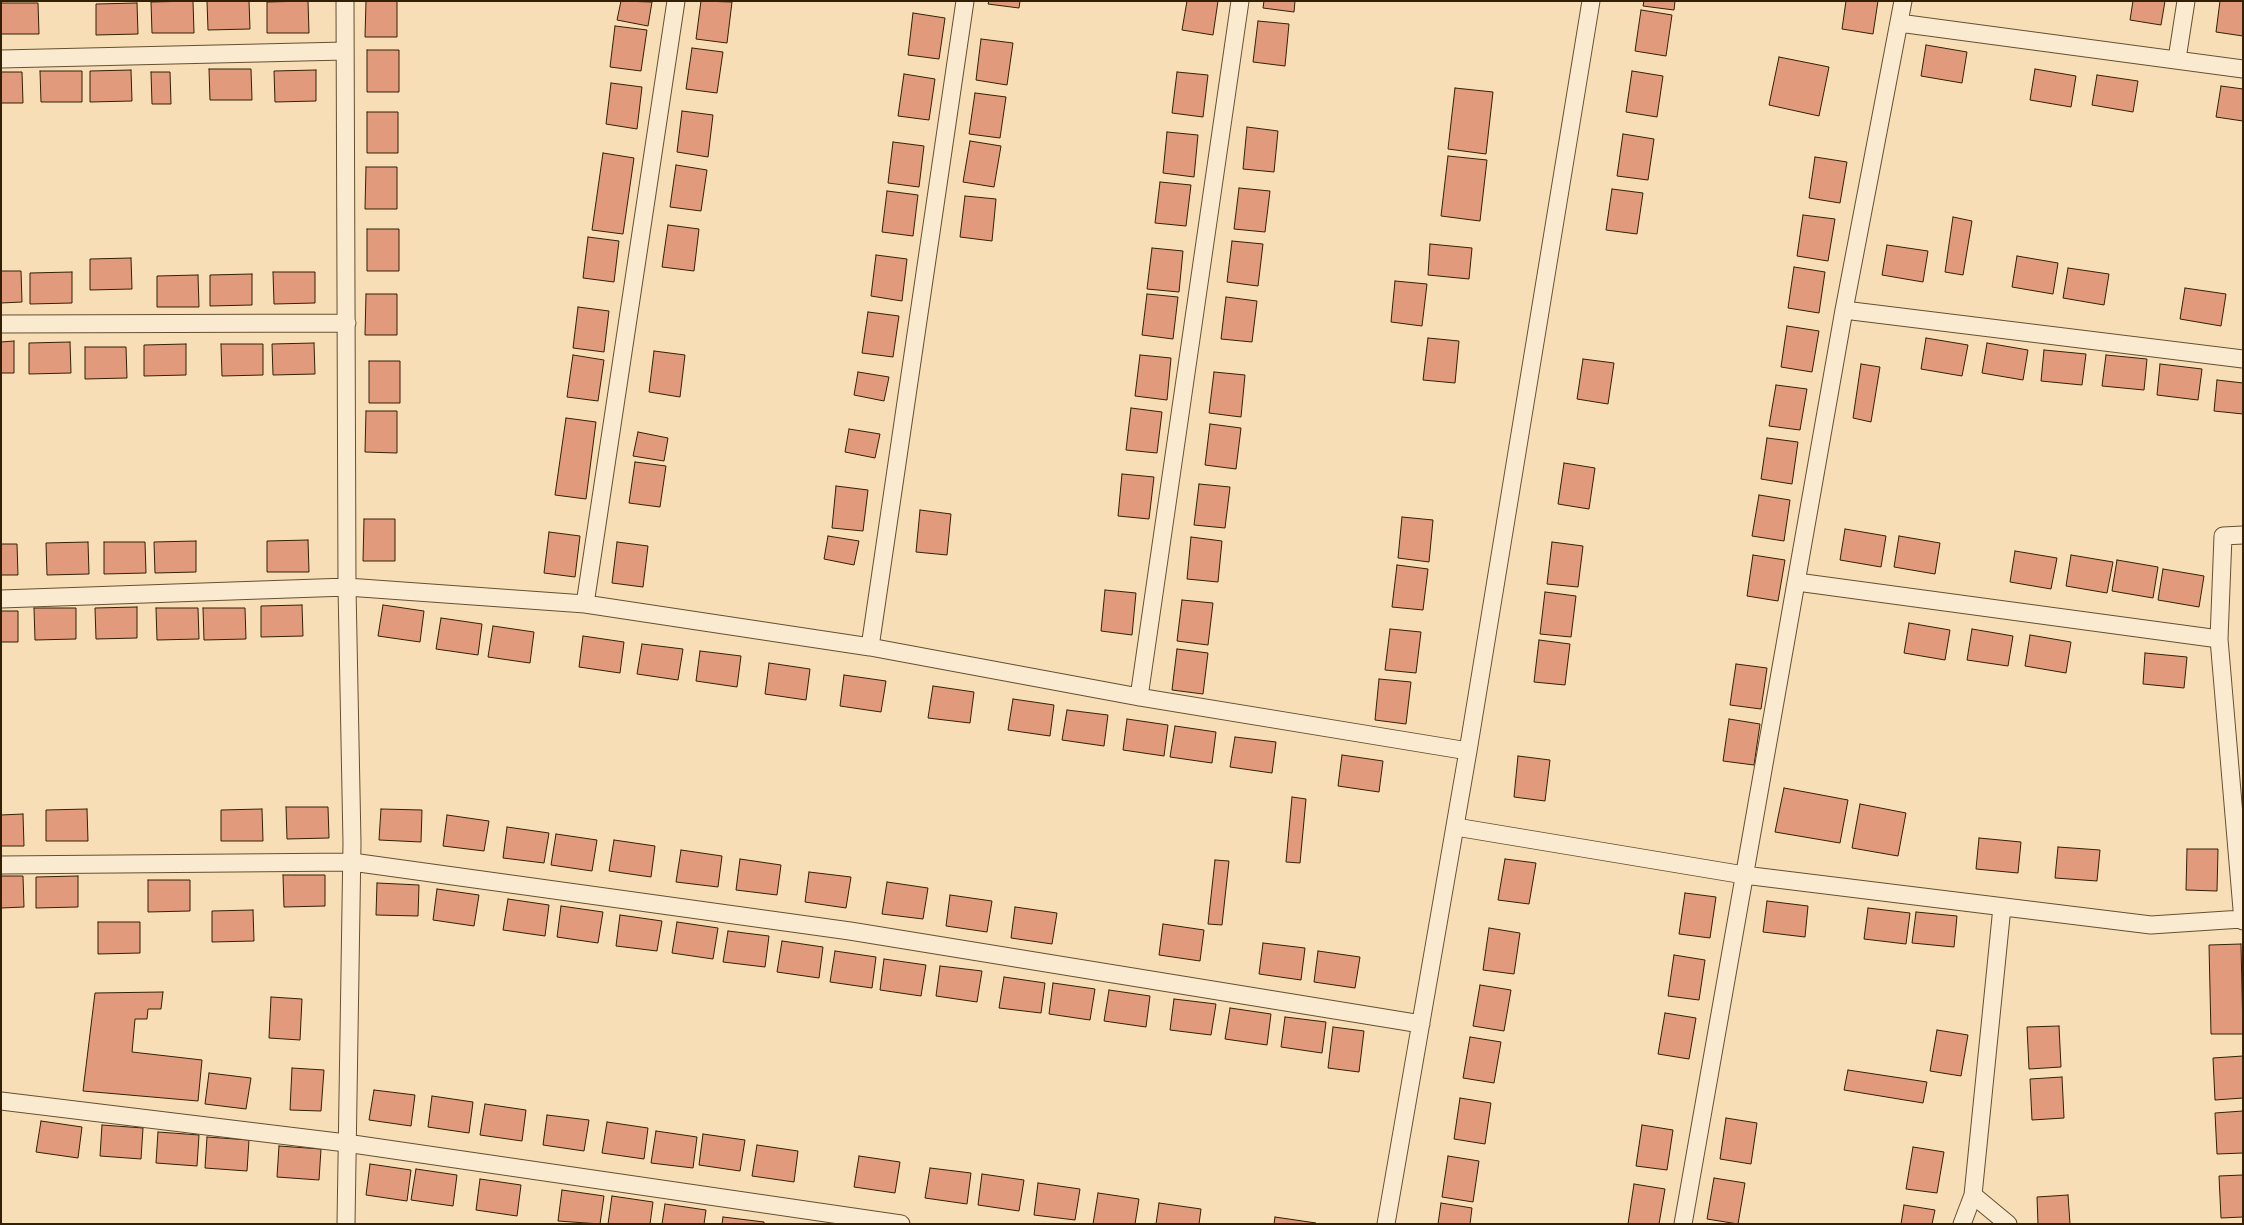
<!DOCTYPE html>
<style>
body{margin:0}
#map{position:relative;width:2244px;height:1225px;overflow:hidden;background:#f8deb7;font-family:"IM FELL French Canon",serif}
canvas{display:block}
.frame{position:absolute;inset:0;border:2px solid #332004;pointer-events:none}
</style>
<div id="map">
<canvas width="2244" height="1225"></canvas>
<div class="frame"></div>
</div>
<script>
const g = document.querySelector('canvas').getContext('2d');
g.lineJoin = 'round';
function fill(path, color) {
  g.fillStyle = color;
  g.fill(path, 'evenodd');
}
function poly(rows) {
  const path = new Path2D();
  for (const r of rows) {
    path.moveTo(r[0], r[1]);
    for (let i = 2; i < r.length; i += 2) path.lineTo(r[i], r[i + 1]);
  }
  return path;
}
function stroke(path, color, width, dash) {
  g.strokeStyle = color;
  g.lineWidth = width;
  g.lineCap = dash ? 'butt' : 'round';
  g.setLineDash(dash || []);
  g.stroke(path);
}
const building = poly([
 [193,1,194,33,152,33,151,2,193,1],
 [207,1,249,1,250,29,208,30,207,1],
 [308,1,309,33,267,33,267,2,308,1],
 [366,1,397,1,397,37,365,37,366,1],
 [621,1,652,2,648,26,617,20,621,1],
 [701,1,732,2,727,43,696,39,701,1],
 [989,1,1020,1,1019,8,988,4,989,1],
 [1187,1,1218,1,1213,35,1182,30,1187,1],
 [1264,1,1295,1,1294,12,1263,8,1264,1],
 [1644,1,1675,1,1674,10,1643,6,1644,1],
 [1846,1,1878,1,1873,34,1842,29,1846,1],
 [2133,1,2165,1,2161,25,2130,20,2133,1],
 [2220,1,2243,1,2243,36,2216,32,2220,1],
 [1,3,38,3,39,34,1,34,1,3],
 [137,3,138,34,96,35,96,4,137,3],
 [1641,10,1672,15,1666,56,1635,51,1641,10],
 [913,13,945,18,939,59,908,55,913,13],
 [1258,21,1289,24,1285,66,1253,62,1258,21],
 [615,26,647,30,641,71,610,67,615,26],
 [981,39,1013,43,1007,85,976,80,981,39],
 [1926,45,1967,52,1962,83,1921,76,1926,45],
 [692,48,723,52,717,93,686,89,692,48],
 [367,50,399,50,399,92,367,92,367,50],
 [1779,57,1829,67,1819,116,1769,105,1779,57],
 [209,69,251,69,252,100,210,100,209,69],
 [2035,69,2076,76,2071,107,2030,100,2035,69],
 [131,70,132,101,90,102,90,71,131,70],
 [316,70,316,101,275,102,274,71,316,70],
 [40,71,82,71,82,102,41,102,40,71],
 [1632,71,1663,76,1657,117,1626,112,1632,71],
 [1,72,22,72,23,103,1,103,1,72],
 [151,72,170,72,171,104,152,104,151,72],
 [1177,72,1208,75,1203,117,1172,113,1177,72],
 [904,74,935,79,929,120,898,116,904,74],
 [2097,75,2138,81,2133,112,2092,105,2097,75],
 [611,83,642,87,637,129,606,124,611,83],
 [2221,86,2243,89,2243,121,2216,117,2221,86],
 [1455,88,1493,92,1486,154,1448,149,1455,88],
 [975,93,1006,97,1000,138,969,134,975,93],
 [682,111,713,115,708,157,677,152,682,111],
 [367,112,398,112,398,153,367,153,367,112],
 [1247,127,1278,131,1274,172,1243,169,1247,127],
 [1167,132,1198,135,1194,177,1163,173,1167,132],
 [1623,134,1654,139,1648,180,1617,176,1623,134],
 [970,141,1001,146,994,187,963,182,970,141],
 [893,142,924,146,919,187,888,183,893,142],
 [603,153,634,158,623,234,592,230,603,153],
 [1448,156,1487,160,1480,221,1441,216,1448,156],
 [1815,157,1847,162,1840,203,1809,198,1815,157],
 [676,165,707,170,701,211,670,207,676,165],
 [366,167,397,167,397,209,365,209,366,167],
 [1160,182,1191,185,1186,226,1155,223,1160,182],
 [1239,188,1270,191,1265,232,1234,229,1239,188],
 [1612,189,1643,193,1637,234,1606,230,1612,189],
 [887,191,918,195,913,236,882,232,887,191],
 [965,196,996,199,992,241,960,237,965,196],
 [1803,215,1835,219,1828,261,1797,256,1803,215],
 [1953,217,1972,221,1963,275,1945,272,1953,217],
 [668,225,699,229,694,271,662,267,668,225],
 [367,229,399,229,399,271,367,271,367,229],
 [588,237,619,241,614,282,583,278,588,237],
 [1232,241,1263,244,1258,286,1227,282,1232,241],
 [1430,244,1472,248,1469,279,1428,275,1430,244],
 [1887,245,1928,251,1923,282,1882,275,1887,245],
 [1152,248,1183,251,1179,292,1147,289,1152,248],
 [876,255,907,259,902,301,871,296,876,255],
 [2017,256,2058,263,2053,294,2012,287,2017,256],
 [131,258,132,289,90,290,90,259,131,258],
 [1794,267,1825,272,1819,313,1788,308,1794,267],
 [2068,268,2109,274,2104,305,2063,298,2068,268],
 [1,271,21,271,22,302,1,303,1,271],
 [72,272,72,303,30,304,30,273,72,272],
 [273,272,315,272,315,303,274,304,273,272],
 [252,274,252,305,210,306,210,275,252,274],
 [198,275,199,307,157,307,157,276,198,275],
 [1395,281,1427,284,1422,326,1391,322,1395,281],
 [2185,288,2226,294,2221,326,2180,319,2185,288],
 [366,294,397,294,397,335,365,335,366,294],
 [1147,294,1178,297,1173,339,1142,335,1147,294],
 [1226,297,1257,301,1252,342,1221,339,1226,297],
 [578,307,609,311,604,352,573,348,578,307],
 [868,312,899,316,893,357,862,353,868,312],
 [1787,326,1819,331,1812,372,1781,367,1787,326],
 [1428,338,1459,341,1455,383,1423,380,1428,338],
 [1926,338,1968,345,1962,376,1921,369,1926,338],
 [14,341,14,373,1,373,1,342,14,341],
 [70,342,71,373,29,374,29,343,70,342],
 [314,343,315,374,273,375,272,344,314,343],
 [1987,343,2028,350,2023,380,1982,373,1987,343],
 [186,344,186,375,144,376,144,345,186,344],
 [221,344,263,344,263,375,222,376,221,344],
 [85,347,126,347,127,378,85,379,85,347],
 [2044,350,2086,354,2082,385,2041,381,2044,350],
 [654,351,685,355,680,397,649,392,654,351],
 [573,355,604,360,598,401,567,397,573,355],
 [1140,355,1171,358,1167,400,1135,396,1140,355],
 [2106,355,2147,359,2144,390,2102,386,2106,355],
 [1583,359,1614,363,1608,404,1577,399,1583,359],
 [369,361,400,361,400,403,369,403,369,361],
 [1861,364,1880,367,1871,422,1853,418,1861,364],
 [2160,364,2202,369,2198,400,2157,395,2160,364],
 [858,372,889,377,884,401,854,395,858,372],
 [1214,372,1245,375,1241,417,1209,413,1214,372],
 [2217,380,2243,383,2243,414,2214,411,2217,380],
 [1776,385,1807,389,1800,430,1769,426,1776,385],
 [1131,408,1162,412,1157,453,1126,450,1131,408],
 [366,411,397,411,397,453,365,452,366,411],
 [566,418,596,422,586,499,555,495,566,418],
 [1210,424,1241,428,1236,469,1205,465,1210,424],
 [849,429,880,434,875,458,845,452,849,429],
 [638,432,668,438,664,461,633,456,638,432],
 [1767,438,1798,442,1792,484,1761,479,1767,438],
 [635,462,666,466,660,507,629,503,635,462],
 [1564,463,1595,468,1589,509,1558,504,1564,463],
 [1122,474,1154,477,1149,519,1118,516,1122,474],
 [1199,484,1230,487,1225,528,1194,525,1199,484],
 [836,486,868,490,863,531,832,528,836,486],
 [1759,495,1790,500,1784,541,1752,536,1759,495],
 [920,510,951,514,947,555,916,552,920,510],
 [1402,517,1433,520,1429,562,1398,558,1402,517],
 [364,519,395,519,395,561,363,561,364,519],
 [1845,529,1886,536,1881,567,1840,560,1845,529],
 [549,532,580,536,575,577,544,573,549,532],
 [828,536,859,541,854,565,824,559,828,536],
 [1899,536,1940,543,1935,574,1894,567,1899,536],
 [1191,537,1222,541,1218,582,1187,579,1191,537],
 [308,540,309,572,267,572,267,541,308,540],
 [196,541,196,572,155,573,154,542,196,541],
 [88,542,89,574,47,575,46,543,88,542],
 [104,542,145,542,146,573,104,574,104,542],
 [617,542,648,546,643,587,612,583,617,542],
 [1552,542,1583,546,1578,587,1547,584,1552,542],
 [1,544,17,544,18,575,1,575,1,544],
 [2015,551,2057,558,2051,589,2010,582,2015,551],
 [1753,555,1785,560,1778,601,1747,596,1753,555],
 [2071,555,2113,562,2107,593,2066,586,2071,555],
 [2117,560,2158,567,2153,598,2112,591,2117,560],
 [1397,565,1428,569,1423,610,1392,607,1397,565],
 [2163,569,2204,576,2199,607,2158,600,2163,569],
 [1105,590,1136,593,1132,635,1101,631,1105,590],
 [1545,592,1576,596,1571,637,1540,634,1545,592],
 [1182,600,1213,603,1208,645,1177,641,1182,600],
 [302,605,303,636,261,637,261,606,302,605],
 [383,605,424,611,420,642,378,636,383,605],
 [137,607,137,638,96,639,95,608,137,607],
 [34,608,76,608,76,639,35,640,34,608],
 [156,608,198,608,199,639,157,640,156,608],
 [203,608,245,608,246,639,204,640,203,608],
 [1,611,18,611,18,642,1,642,1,611],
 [441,618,482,624,478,655,436,649,441,618],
 [1909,623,1950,630,1945,660,1904,653,1909,623],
 [493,626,534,632,530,663,488,657,493,626],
 [1390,629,1421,632,1416,673,1385,670,1390,629],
 [1972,629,2013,636,2008,666,1967,660,1972,629],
 [2030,635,2071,642,2066,673,2025,666,2030,635],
 [583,636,624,642,620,673,579,667,583,636],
 [1539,640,1570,644,1565,685,1534,682,1539,640],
 [642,644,683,649,678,680,637,674,642,644],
 [1177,649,1208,653,1203,694,1172,690,1177,649],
 [700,651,741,656,737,687,696,681,700,651],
 [2145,653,2187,657,2184,688,2143,684,2145,653],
 [769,663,810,669,806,700,765,694,769,663],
 [1736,664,1767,668,1761,709,1730,705,1736,664],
 [844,675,886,681,881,712,840,706,844,675],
 [1379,679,1411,682,1406,724,1375,720,1379,679],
 [933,686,974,692,970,723,928,718,933,686],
 [1013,699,1054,705,1050,736,1008,730,1013,699],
 [1067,710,1108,715,1104,746,1062,740,1067,710],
 [1127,719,1168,725,1164,756,1123,750,1127,719],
 [1729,719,1760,724,1754,765,1723,761,1729,719],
 [1175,726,1216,732,1212,763,1170,757,1175,726],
 [1235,737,1276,742,1272,773,1230,767,1235,737],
 [1342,755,1383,761,1379,792,1338,786,1342,755],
 [1518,756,1550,760,1545,801,1514,797,1518,756],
 [1784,788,1848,800,1840,843,1775,832,1784,788],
 [1292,797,1306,799,1300,863,1286,862,1292,797],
 [1860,804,1906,813,1898,856,1852,848,1860,804],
 [286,807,328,807,329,838,287,839,286,807],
 [87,809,88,841,46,841,46,810,87,809],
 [262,809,263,841,221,841,221,810,262,809],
 [381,809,422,810,421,842,379,840,381,809],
 [23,814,24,846,1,846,1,815,23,814],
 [447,815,489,821,484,851,443,846,447,815],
 [507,827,549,833,544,863,503,858,507,827],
 [556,834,597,840,592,871,551,865,556,834],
 [1979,838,2021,842,2018,873,1976,869,1979,838],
 [614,840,655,846,651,877,609,871,614,840],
 [2058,847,2100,850,2097,881,2055,878,2058,847],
 [2187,849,2218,849,2217,891,2186,890,2187,849],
 [681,850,722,856,718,887,676,882,681,850],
 [740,859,781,865,777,895,736,890,740,859],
 [1505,859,1536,863,1529,904,1498,900,1505,859],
 [1215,860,1229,861,1222,925,1208,924,1215,860],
 [809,872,851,877,846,908,805,902,809,872],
 [283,875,325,875,325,906,284,907,283,875],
 [1,876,23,876,24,907,1,908,1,876],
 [78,876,78,907,36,908,36,877,78,876],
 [148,880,190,880,190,911,148,912,148,880],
 [887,882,928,888,923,919,882,914,887,882],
 [377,883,419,885,418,916,376,915,377,883],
 [437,889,479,895,474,926,433,920,437,889],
 [1685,893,1716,897,1710,938,1679,934,1685,893],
 [950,895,992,901,987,932,946,926,950,895],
 [508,899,549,905,545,936,503,930,508,899],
 [1767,901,1808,906,1805,937,1763,932,1767,901],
 [561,906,603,912,598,943,557,937,561,906],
 [1015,907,1057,913,1052,944,1011,938,1015,907],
 [1868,908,1910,913,1906,944,1864,939,1868,908],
 [253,910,254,941,212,942,212,911,253,910],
 [1916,912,1957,916,1954,947,1912,943,1916,912],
 [620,915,662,921,657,951,616,946,620,915],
 [98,922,140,922,140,953,98,954,98,922],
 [677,922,718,928,713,959,672,953,677,922],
 [1163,924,1204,930,1200,961,1159,955,1163,924],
 [1489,928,1520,933,1514,974,1483,970,1489,928],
 [728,931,769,936,765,967,723,962,728,931],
 [782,941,823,947,819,978,777,972,782,941],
 [1263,943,1305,948,1301,980,1259,974,1263,943],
 [2241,944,2243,1034,2211,1034,2209,945,2241,944],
 [835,951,876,957,872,988,830,982,835,951],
 [1318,951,1360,957,1355,988,1314,982,1318,951],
 [1674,955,1705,960,1699,1000,1668,996,1674,955],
 [884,959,926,965,921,996,880,990,884,959],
 [940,966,982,971,977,1002,936,996,940,966],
 [1004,977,1045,983,1041,1013,999,1008,1004,977],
 [1053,983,1095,989,1090,1020,1049,1014,1053,983],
 [1480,985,1511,990,1504,1031,1473,1026,1480,985],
 [1109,990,1150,996,1146,1027,1104,1021,1109,990],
 [163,992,161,1009,148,1009,147,1019,135,1019,132,1052,202,1060,198,1101,83,1091,95,993,163,992],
 [271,997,302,999,300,1040,269,1038,271,997],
 [1174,999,1216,1004,1211,1035,1170,1030,1174,999],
 [1230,1008,1271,1014,1267,1045,1225,1039,1230,1008],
 [1665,1013,1696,1018,1689,1059,1658,1054,1665,1013],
 [1285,1017,1326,1022,1322,1053,1281,1047,1285,1017],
 [2059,1026,2061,1067,2029,1069,2027,1027,2059,1026],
 [1333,1027,1364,1031,1359,1072,1328,1068,1333,1027],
 [1937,1030,1968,1035,1961,1076,1930,1071,1937,1030],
 [1470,1037,1501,1042,1494,1083,1463,1078,1470,1037],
 [2243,1056,2243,1098,2215,1100,2213,1058,2243,1056],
 [292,1068,324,1070,321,1111,290,1110,292,1068],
 [1848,1070,1927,1082,1923,1103,1844,1090,1848,1070],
 [209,1073,251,1078,246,1109,205,1104,209,1073],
 [2062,1077,2064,1118,2032,1120,2030,1079,2062,1077],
 [374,1090,415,1095,411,1126,369,1120,374,1090],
 [432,1096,473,1102,469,1133,428,1127,432,1096],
 [1460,1098,1491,1103,1485,1144,1454,1139,1460,1098],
 [485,1104,526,1110,522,1141,480,1135,485,1104],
 [2243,1111,2243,1153,2217,1154,2215,1113,2243,1111],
 [547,1115,589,1120,584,1151,543,1145,547,1115],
 [1726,1118,1757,1123,1751,1164,1720,1159,1726,1118],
 [41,1121,82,1127,78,1158,36,1152,41,1121],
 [607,1122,648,1128,644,1159,602,1153,607,1122],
 [102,1125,143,1128,141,1159,100,1156,102,1125],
 [1642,1125,1673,1130,1667,1170,1636,1166,1642,1125],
 [656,1131,697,1137,693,1168,651,1163,656,1131],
 [158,1132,199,1135,197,1166,156,1163,158,1132],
 [703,1134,745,1140,740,1171,699,1165,703,1134],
 [207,1137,249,1140,247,1171,205,1168,207,1137],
 [757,1145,798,1151,794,1182,752,1176,757,1145],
 [279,1146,321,1149,319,1180,277,1177,279,1146],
 [1913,1147,1944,1152,1937,1193,1906,1189,1913,1147],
 [859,1156,900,1162,895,1193,854,1187,859,1156],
 [1448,1156,1479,1161,1473,1202,1442,1197,1448,1156],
 [370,1164,411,1170,407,1201,366,1195,370,1164],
 [930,1168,971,1173,967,1204,925,1198,930,1168],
 [416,1169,457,1175,453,1206,411,1200,416,1169],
 [982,1174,1024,1180,1019,1211,978,1205,982,1174],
 [2243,1175,2243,1217,2221,1218,2219,1176,2243,1175],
 [1714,1178,1745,1183,1738,1224,1707,1219,1714,1178],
 [480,1179,521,1185,517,1216,476,1210,480,1179],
 [1038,1183,1080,1189,1075,1220,1034,1215,1038,1183],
 [1634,1184,1665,1189,1659,1224,1628,1224,1634,1184],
 [562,1190,604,1196,600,1224,558,1221,562,1190],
 [1098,1193,1139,1199,1135,1224,1093,1224,1098,1193],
 [2068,1195,2070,1224,2038,1224,2037,1197,2068,1195],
 [612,1196,653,1202,650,1224,608,1224,612,1196],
 [1159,1203,1201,1209,1199,1224,1156,1224,1159,1203],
 [1441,1203,1472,1208,1470,1224,1438,1224,1441,1203],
 [665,1204,706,1210,704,1224,662,1224,665,1204],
 [1904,1205,1935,1210,1932,1224,1901,1224,1904,1205],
 [723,1217,764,1222,764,1224,722,1224,723,1217],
 [1275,1217,1316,1223,1316,1224,1274,1224,1275,1217]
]);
fill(building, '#e29a7d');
stroke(building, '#332004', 1);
const street = poly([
 [345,1,347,587,352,843,346,1224],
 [1899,23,2243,69],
 [1,59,345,51],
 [2177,59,2186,1],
 [1844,310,2243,359],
 [1,324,347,323],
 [2243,535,2223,536,2219,639,2243,921],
 [1797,582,2219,639],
 [1,599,347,587,585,604,870,647,1139,697,1468,751],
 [585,604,676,1],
 [870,647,965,1],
 [1139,697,1240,1],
 [1456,827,1744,875,2151,925,2242,919],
 [1,865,352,862,850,931,1421,1024],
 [1,1101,346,1143,901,1224],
 [1973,1195,2008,1224],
 [1386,1224,1468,751,1591,1],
 [1683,1224,1844,310,1903,1],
 [1962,1224,1973,1195,2002,907]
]);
stroke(street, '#645031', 19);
stroke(street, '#faead0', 17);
</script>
